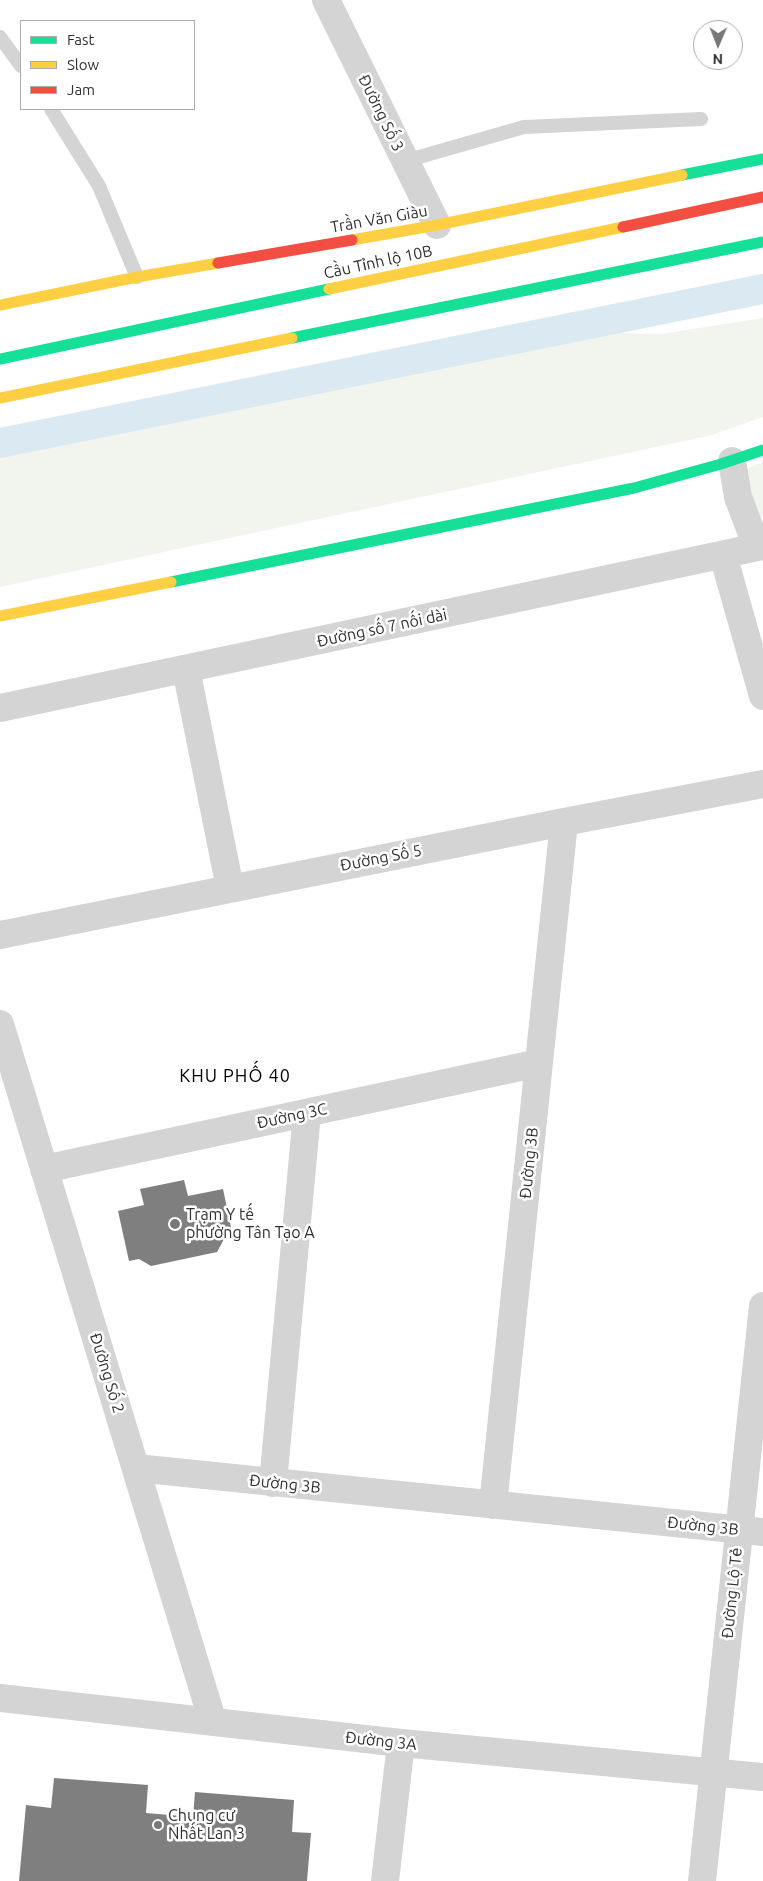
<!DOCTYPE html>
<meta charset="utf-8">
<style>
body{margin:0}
#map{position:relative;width:763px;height:1881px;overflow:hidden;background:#fff;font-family:Ubuntu,sans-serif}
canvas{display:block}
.legend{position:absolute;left:20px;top:20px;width:175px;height:90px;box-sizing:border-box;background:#fff;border:1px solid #acacac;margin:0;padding:6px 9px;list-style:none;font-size:15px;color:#303030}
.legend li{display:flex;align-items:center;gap:10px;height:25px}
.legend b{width:25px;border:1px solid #acacac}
.north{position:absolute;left:693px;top:20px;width:50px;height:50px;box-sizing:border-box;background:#fff;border:1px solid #acacac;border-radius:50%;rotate:181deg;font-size:14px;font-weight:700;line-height:20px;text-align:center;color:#303030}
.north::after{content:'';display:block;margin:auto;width:18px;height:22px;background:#787878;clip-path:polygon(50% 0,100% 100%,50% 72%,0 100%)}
</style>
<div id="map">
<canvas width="763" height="1881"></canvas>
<ul class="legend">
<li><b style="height:6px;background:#16e098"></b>Fast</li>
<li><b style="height:6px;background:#ffcf43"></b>Slow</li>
<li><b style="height:6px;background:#f24e42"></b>Jam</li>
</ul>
<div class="north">N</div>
</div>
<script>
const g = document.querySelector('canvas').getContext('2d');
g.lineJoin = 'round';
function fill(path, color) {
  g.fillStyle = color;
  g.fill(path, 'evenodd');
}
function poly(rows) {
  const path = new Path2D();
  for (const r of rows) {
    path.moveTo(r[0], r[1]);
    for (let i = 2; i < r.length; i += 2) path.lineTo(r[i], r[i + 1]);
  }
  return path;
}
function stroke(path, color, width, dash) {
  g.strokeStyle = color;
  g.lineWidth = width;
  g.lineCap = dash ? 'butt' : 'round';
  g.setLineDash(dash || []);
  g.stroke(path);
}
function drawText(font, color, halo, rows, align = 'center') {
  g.font = font + ' Ubuntu,sans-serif';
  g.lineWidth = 5;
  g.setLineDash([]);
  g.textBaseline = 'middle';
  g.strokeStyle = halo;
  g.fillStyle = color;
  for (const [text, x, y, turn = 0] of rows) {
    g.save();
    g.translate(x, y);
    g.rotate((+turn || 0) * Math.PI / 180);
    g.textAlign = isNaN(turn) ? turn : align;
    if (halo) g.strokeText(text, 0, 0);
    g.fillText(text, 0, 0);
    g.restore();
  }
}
fill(poly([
 [763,318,763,417,712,435,0,587,0,458,616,333,661,334],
 [763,462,763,517,757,518,746,469]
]), '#f2f5ed');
stroke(poly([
 [0,443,763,289]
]), '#dbeaf2', 30);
fill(poly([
 [184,1180,188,1196,223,1189,233,1237,224,1239,217,1252,151,1266,139,1259,129,1261,118,1211,144,1205,140,1189],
 [54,1778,148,1785,146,1813,193,1817,195,1792,294,1800,292,1832,311,1833,307,1881,19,1881,26,1805,51,1808]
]), '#7f7f7f');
stroke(poly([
 [0,37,21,66],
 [51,109,99,186,137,277],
 [405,161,524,127,701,119]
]), '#d4d4d4', 14);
stroke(poly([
 [326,0,437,225],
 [732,461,738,497,757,547],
 [723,555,763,696],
 [186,669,230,888],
 [0,708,763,546],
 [0,935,564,822,763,784],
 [0,1024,213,1722],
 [44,1169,539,1063],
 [136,1468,763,1532],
 [273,1483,307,1113],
 [493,1505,564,822],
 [0,1698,401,1743,763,1777],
 [385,1881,401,1743],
 [702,1881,763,1306]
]), '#d4d4d4', 28);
stroke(poly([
 [682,175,763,159],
 [292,338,763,242],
 [0,359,329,289],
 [171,582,634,488,721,464,763,450]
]), '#16e098', 11);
stroke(poly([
 [352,240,437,225,682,175],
 [329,289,623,227],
 [0,305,137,277,218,263],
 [0,398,292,338],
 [0,616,171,582]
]), '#ffcf43', 11);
stroke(poly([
 [623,227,763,197],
 [218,263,352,240]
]), '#f24e42', 11);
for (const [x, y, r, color] of [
 [175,1224,6,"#787878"],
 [158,1825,5,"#787878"]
]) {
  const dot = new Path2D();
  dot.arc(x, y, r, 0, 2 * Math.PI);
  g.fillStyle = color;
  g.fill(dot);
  stroke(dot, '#fff', 2);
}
drawText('16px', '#303030', '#fff', [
 ["Đường Số 3",381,113,64],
 ["Trần Văn Giàu",379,219,-10],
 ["Cầu Tỉnh lộ 10B",378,262,-12],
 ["Đường số 7 nối dài",382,628,-12],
 ["Đường Số 5",381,858,-11],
 ["Đường 3C",292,1116,-12],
 ["Đường 3B",529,1163,-84],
 ["Đường Số 2",107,1373,73],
 ["Đường 3B",285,1484,6],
 ["Đường 3B",703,1526,6],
 ["Đường Lộ Tẻ",732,1593,-84],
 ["Đường 3A",381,1741,6]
]);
drawText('16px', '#303030', '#fff', [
 ["Trạm Y tế",186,1215],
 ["phường Tân Tạo A",186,1233],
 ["Chung cư",168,1816],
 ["Nhất Lan 3",168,1834]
], 'left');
g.letterSpacing = '1px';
drawText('18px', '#000', '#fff', [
 ["KHU PHỐ 40",235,1076]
]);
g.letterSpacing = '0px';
</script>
